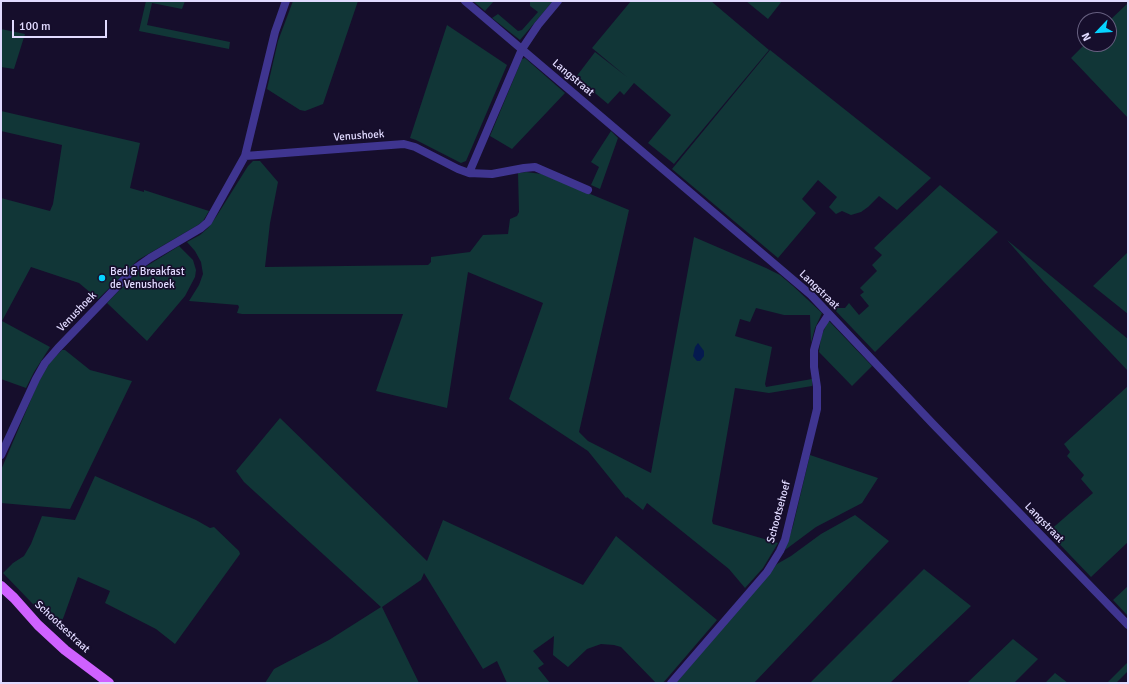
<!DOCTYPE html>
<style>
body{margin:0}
#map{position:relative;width:1129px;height:684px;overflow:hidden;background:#160e2c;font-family:Signika,sans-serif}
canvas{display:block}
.frame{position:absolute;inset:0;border:2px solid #e1daff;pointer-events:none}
.north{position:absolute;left:1077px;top:12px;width:40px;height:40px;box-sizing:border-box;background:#160e2c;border:1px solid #676080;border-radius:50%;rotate:245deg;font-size:11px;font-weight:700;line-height:16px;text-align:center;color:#e1daff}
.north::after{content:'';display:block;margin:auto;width:14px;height:18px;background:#06d4ff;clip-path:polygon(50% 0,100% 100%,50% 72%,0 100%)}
.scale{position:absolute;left:12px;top:20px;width:95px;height:18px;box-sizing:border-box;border:2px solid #e1daff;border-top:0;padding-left:5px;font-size:12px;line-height:14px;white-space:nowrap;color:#e1daff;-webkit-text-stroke:3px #160e2c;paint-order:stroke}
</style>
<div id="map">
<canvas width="1129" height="684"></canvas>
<div class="frame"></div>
<div class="north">N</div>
<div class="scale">100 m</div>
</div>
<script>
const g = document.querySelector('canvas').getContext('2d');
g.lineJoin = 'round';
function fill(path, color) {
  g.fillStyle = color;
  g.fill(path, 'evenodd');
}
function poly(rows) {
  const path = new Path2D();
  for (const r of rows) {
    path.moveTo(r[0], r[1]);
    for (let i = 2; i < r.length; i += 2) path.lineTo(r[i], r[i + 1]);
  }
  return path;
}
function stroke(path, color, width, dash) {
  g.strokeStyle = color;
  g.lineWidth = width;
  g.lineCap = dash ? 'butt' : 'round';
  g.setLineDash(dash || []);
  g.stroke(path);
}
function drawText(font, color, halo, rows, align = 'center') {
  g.font = font + ' Signika,sans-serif';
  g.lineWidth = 3.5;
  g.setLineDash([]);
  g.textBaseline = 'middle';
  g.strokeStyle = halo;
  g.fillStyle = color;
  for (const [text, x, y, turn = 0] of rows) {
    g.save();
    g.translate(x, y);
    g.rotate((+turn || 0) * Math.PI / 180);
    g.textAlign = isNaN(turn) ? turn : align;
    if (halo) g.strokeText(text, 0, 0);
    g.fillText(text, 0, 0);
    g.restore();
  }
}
fill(poly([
 [146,1,178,2,185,1,182,9,152,3,147,25,230,42,229,49,139,31],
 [293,1,358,1,323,104,305,111,300,110,267,89,278,41],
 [473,1,494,1,485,11],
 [530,1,553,1,520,40,492,18,498,14,518,31,522,30,538,12,530,6],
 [631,1,711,1,725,13,675,74,725,13,769,50,674,164,648,143,671,115,634,83,624,95,620,91,608,104,576,77,595,52,627,77,592,48],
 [746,1,782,1,768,19],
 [1128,3,1128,118,1071,58,1085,44,1109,44,1109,21],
 [447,25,507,65,466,161,461,163,416,140,410,138],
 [1,29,25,34,14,69,1,67],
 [770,50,931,178,897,210,879,196,868,207,861,212,851,215,842,211,836,214,829,207,837,197,818,180,802,199,816,213,778,258,672,169],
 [525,58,565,93,512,149,490,136,522,59],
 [1,111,140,143,130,188,144,192,144,190,209,211,203,221,198,225,138,260,98,299,79,283,31,267,2,321,50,347,34,372,26,388,1,379,1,198,50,211,53,204,62,145,1,131],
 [611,131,618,138,600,189,591,185,599,167,591,162],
 [253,161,260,161,278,182,270,223,265,267,428,265,431,262,431,257,470,252,483,235,508,234,510,219,517,216,519,212,518,173,526,172,542,174,629,210,579,432,588,441,651,473,694,237,766,268,780,275,793,286,822,313,815,328,811,343,810,315,784,315,756,308,750,322,740,319,735,336,772,347,765,384,766,387,812,379,812,386,769,393,735,388,712,521,713,524,778,543,763,568,745,588,729,569,647,503,643,510,627,497,626,498,588,451,509,399,543,303,468,272,447,408,376,391,403,314,242,314,237,313,239,307,238,305,189,301,199,285,203,274,201,262,195,251,187,242,200,235,208,228,216,217,248,166],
 [940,185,998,232,875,352,833,308,845,308,849,303,859,315,869,306,860,295,864,292,860,288,877,271,872,265,882,255,874,248],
 [1007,240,1128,339,1128,371,1043,281],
 [179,246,193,260,196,270,195,277,185,296,147,341,107,303,137,272],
 [1128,252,1128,314,1093,286],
 [829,321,872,366,852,386,819,352,821,337,827,323],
 [62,350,65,350,90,370,132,381,70,509,1,503,1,470,38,383,50,362],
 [1128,386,1128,542,1091,577,1048,532,1093,493,1081,479,1084,475,1067,456,1070,452,1064,444],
 [280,418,427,561,443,520,583,585,616,536,717,620,663,683,656,683,621,647,614,645,601,644,587,649,568,667,553,655,554,636,533,651,544,664,538,668,550,683,507,683,497,661,483,669,424,573,421,580,382,607,419,683,265,683,274,669,329,640,381,607,244,482,236,471],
 [810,455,878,478,862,503,816,527,785,550,793,526],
 [95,476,196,520,210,528,214,527,239,551,240,554,175,644,156,629,105,603,110,591,78,577,64,616,58,630,3,573,13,563,24,556,31,544,42,516,75,520],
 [855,515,889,541,754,683,676,683,777,564,791,556,821,534],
 [924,569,971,606,890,683,810,683],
 [1128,586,1128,616,1113,600],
 [1013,639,1038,659,1014,683,967,683],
 [1128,662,1128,671,1116,683,1107,683],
 [1055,673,1068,683,1045,683]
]), '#113637');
fill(poly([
 [698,343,704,351,704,356,700,361,697,361,693,356,695,347]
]), '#051a4f');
stroke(poly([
 [465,1,811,295,933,424,1128,625],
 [245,156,404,144,415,147,458,169,469,173,492,174,524,168,535,167,588,190],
 [469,173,522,49,538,25,558,1],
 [1,455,36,379,45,363,58,348,133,270,150,258,201,228,208,222,245,156,275,32,286,1],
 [671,683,767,572,780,551,785,540,817,409,817,387,814,367,814,350,820,328,829,314]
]), '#3f3590', 8);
stroke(poly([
 [1,586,14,598,38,625,65,650,109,683]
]), '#cf61ff', 10);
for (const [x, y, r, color] of [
 [102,278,4,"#06d4ff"]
]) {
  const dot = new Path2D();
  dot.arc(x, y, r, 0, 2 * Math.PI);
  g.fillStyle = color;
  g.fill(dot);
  stroke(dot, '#160e2c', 1.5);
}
drawText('11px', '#e1daff', '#160e2c', [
 ["Langstraat",573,78,40],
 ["Venushoek",359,136,-4],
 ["Langstraat",819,290,44],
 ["Venushoek",77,312,-46],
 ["Schootsehoef",779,512,-75],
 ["Langstraat",1044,523,46],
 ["Schootsestraat",62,627,43]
]);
drawText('11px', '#e1daff', '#160e2c', [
 ["Bed & Breakfast",110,272],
 ["de Venushoek",110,285]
], 'left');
</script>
